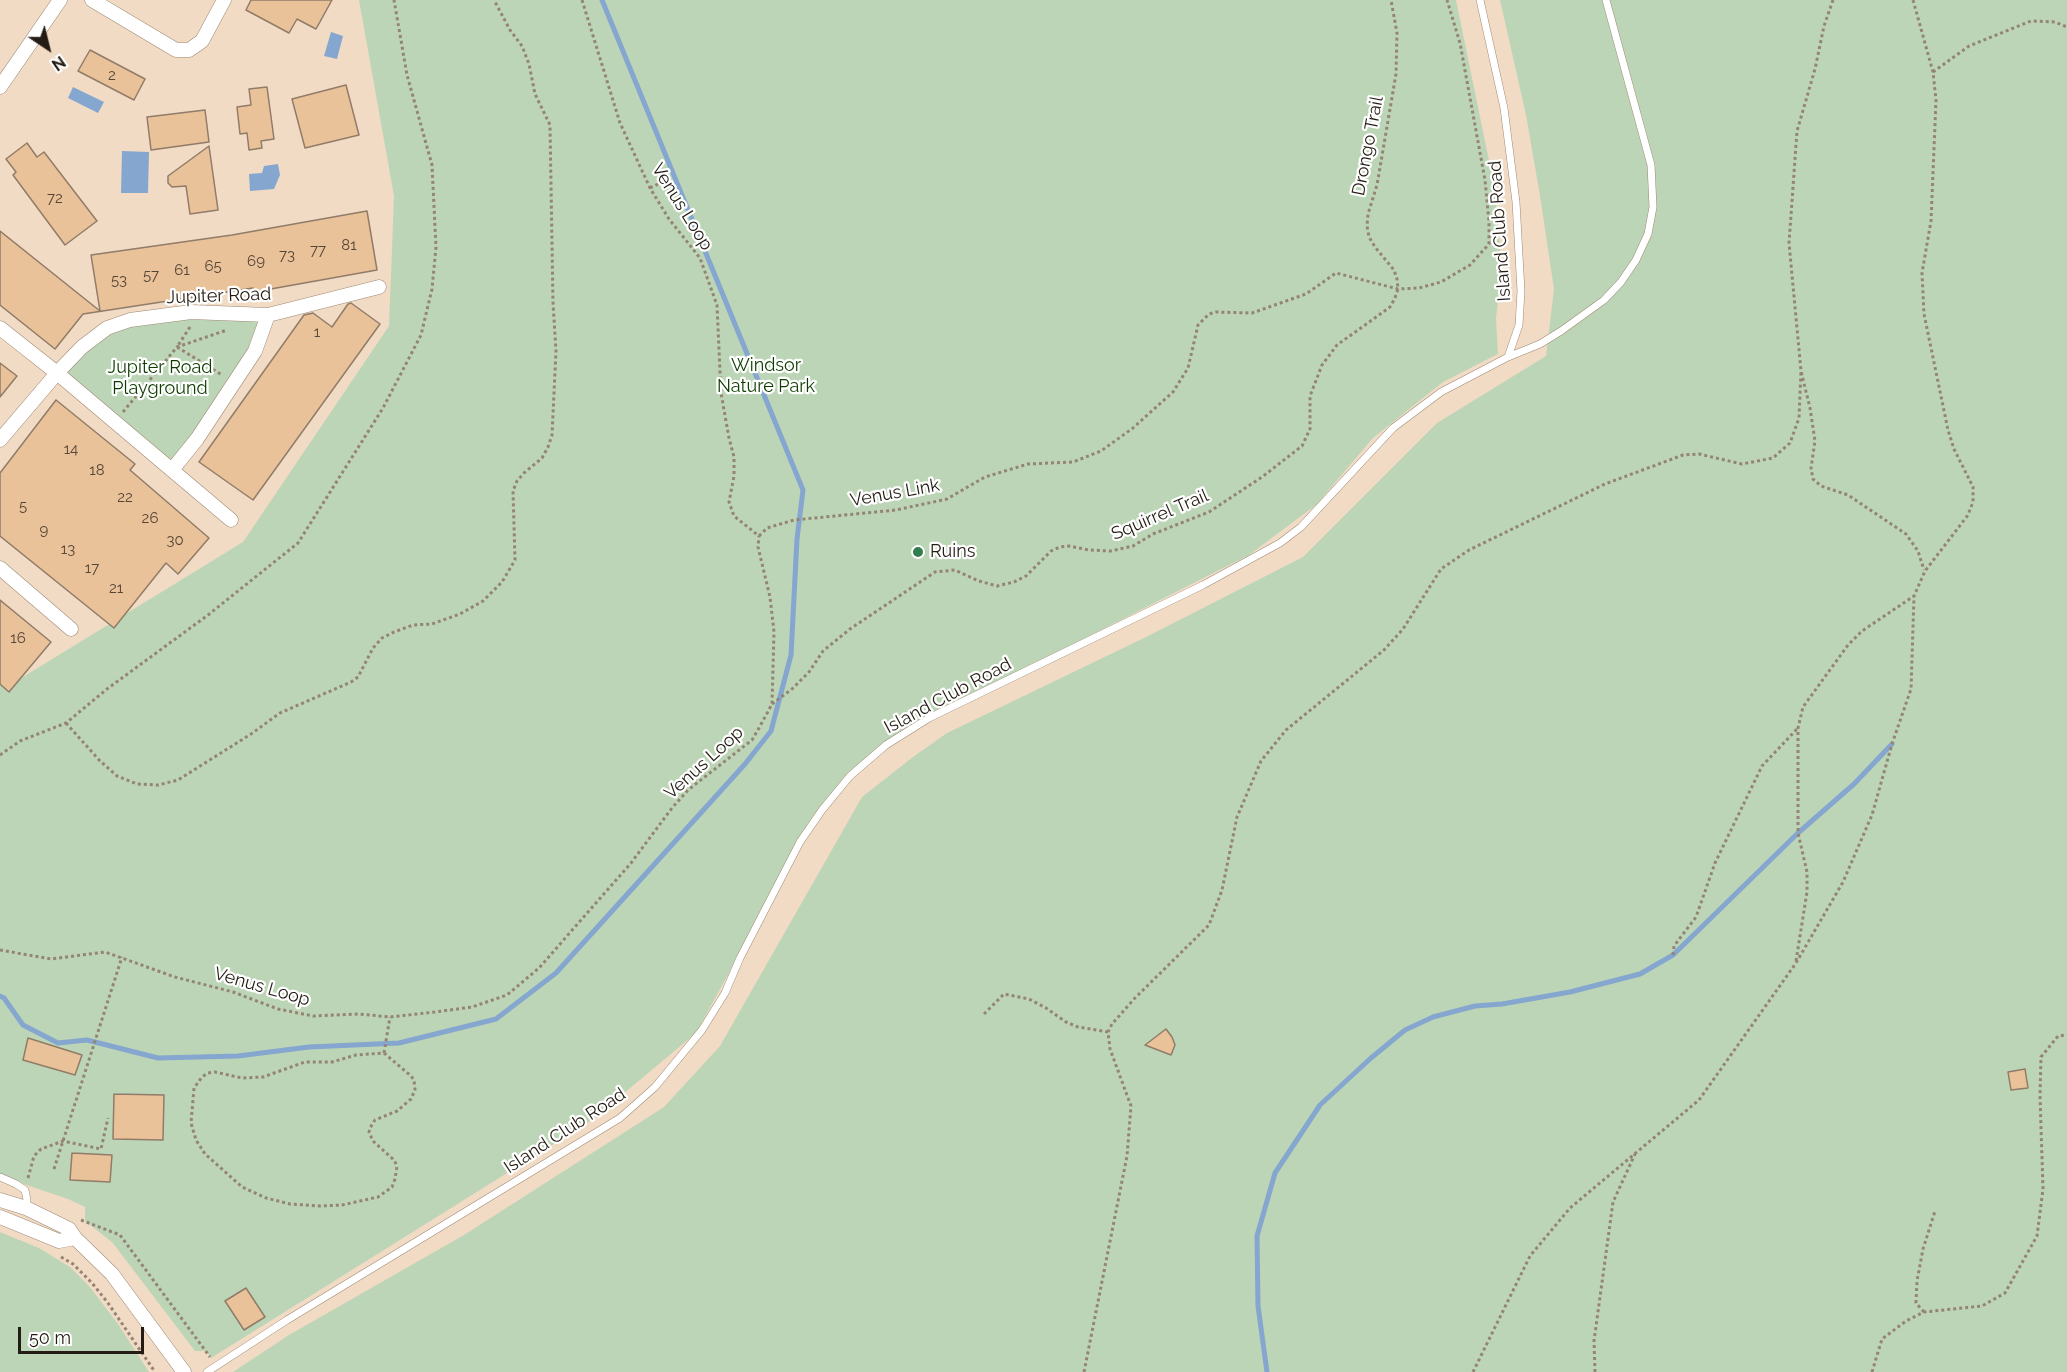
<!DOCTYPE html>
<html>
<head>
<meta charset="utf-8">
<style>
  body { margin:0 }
  #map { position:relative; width:2067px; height:1372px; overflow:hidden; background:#f2dbc5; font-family:Raleway,sans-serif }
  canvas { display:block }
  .north { position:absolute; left:18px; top:18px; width:60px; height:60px; -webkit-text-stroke:4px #fff; paint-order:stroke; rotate:145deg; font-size:16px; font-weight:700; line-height:24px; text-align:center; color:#241c14 }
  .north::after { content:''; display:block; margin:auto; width:21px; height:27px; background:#241c14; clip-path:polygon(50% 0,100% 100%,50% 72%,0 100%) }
  .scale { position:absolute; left:18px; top:1327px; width:126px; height:27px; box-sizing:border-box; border:3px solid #241c14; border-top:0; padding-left:8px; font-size:18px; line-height:21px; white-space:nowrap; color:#241c14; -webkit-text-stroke:4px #fff; paint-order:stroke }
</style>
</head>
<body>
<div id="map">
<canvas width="2067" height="1372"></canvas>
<div class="north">N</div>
<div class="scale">50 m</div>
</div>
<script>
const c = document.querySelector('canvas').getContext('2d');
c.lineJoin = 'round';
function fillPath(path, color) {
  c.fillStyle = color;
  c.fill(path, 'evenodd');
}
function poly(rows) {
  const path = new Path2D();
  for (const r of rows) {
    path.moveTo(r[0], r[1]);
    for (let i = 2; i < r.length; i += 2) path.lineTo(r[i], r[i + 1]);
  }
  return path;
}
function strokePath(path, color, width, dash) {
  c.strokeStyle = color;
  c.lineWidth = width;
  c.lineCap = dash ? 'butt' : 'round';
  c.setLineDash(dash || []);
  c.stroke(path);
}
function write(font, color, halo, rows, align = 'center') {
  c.font = font + ' Raleway,sans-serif';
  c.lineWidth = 4.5;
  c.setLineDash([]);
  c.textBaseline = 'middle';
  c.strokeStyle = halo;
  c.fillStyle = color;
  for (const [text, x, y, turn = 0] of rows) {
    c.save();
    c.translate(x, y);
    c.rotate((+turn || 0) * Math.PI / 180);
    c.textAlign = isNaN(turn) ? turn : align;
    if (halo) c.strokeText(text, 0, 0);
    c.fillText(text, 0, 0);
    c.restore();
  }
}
fillPath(poly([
  [359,0,1456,0,1495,190,1502,270,1496,318,1498,354,1443,382,1373,438,1316,505,1249,555,931,716,872,753,816,814,696,1033,592,1120,211,1358,206,1351,195,1351,112,1242,85,1221,85,1207,68,1199,0,1176,0,685,23,677,243,542,389,326,394,196],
  [1500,0,2067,0,2067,1372,233,1372,289,1335,464,1235,664,1107,720,1046,862,797,913,757,947,733,1146,637,1303,557,1437,423,1546,356,1554,289,1540,196,1526,115],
  [268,315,234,382,172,470,57,373,107,328,130,320],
  [0,1232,39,1248,70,1267,89,1286,118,1324,149,1372,0,1372]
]), '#bdd5b7');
fillPath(poly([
  [331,32,343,36,337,59,324,56],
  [73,87,104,102,98,113,68,98],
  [122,151,149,152,148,193,121,193],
  [278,164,280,175,274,189,250,191,249,174,262,173,264,166]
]), '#85a6ce');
strokePath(poly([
  [0,996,4,998,23,1025,58,1043,87,1040,158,1058,238,1056,309,1047,399,1043,496,1019,556,973,745,764,771,731,791,655,797,539,803,490,602,0],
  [1267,1372,1258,1306,1257,1236,1275,1173,1320,1105,1371,1058,1405,1030,1433,1017,1475,1006,1502,1004,1570,992,1640,974,1673,955,1798,833,1854,784,1892,744]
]), '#85a6ce', 5);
const building = poly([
  [251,0,332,0,316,29,297,19,289,33,246,10,251,0],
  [90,50,145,79,134,100,78,71,90,50],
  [346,85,359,135,305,148,292,99,346,85],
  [267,87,274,139,261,141,262,148,249,150,247,133,240,134,237,107,251,105,249,89,267,87],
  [205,110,209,142,151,150,147,117,205,110],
  [27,143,37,157,44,152,97,221,65,245,13,175,16,172,6,159,27,143],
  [209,146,218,210,190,214,186,186,172,187,168,183,168,176,209,146],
  [367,211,377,270,254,292,253,288,83,314,55,349,0,305,0,231,100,311,91,255,232,235,367,211],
  [351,303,380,324,253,500,199,462,304,315,313,313,332,327,348,304,351,303],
  [0,363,17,376,0,397,0,363],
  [56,400,135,464,130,470,209,538,178,574,166,563,114,628,0,536,0,473,56,400],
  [0,600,51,642,9,692,0,684,0,600],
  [1166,1029,1172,1037,1175,1045,1171,1055,1145,1045,1166,1029],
  [28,1038,82,1055,75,1075,23,1060,28,1038],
  [2025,1069,2028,1088,2011,1090,2008,1072,2025,1069],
  [114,1094,164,1095,163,1140,113,1139,114,1094],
  [72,1153,112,1155,110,1182,70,1180,72,1153],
  [246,1288,265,1317,244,1330,225,1301,246,1288]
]);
fillPath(building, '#eac29a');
strokePath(building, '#907c68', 1.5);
const service = poly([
  [1480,0,1504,108,1516,202,1521,291,1519,325,1508,357],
  [0,1177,16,1184,25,1190,27,1200,26,1208],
  [207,1372,287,1320,620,1118,655,1087,702,1030,725,993,740,958,800,842,822,810,850,776,886,745,929,718,1203,585,1280,543,1301,527,1393,428,1441,392,1508,357,1540,344,1561,331,1604,300,1621,282,1636,260,1648,234,1653,207,1651,165,1606,0]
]);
const minor = poly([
  [92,0,176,50,189,50,202,41,224,0],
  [0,87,60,0],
  [0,328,57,373,231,520],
  [0,440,57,373,82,347,107,328,130,320,191,312,268,315,379,287],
  [172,470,197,439,255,351,268,315],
  [0,568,71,629],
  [0,1200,26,1208,69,1229,75,1238,112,1274,184,1372],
  [0,1217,59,1241,75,1238]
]);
strokePath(service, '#9d8974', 8);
strokePath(minor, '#9d8974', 15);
strokePath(poly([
  [582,0,620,123,650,188,669,219,700,258,717,305,721,393,729,438,734,457,734,476,729,502,734,516,759,536],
  [1833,0,1824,26,1815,69,1797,131,1789,243,1801,371,1810,408,1815,441,1811,468,1813,479,1821,486,1848,495,1906,534,1918,551,1924,570],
  [1933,72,1969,46,2031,21,2055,22,2067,27],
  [650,188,662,182],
  [190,327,177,347,222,375],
  [123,412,177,347,227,330],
  [759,536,767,528,794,520,896,510,947,499,985,477,1028,464,1073,462,1101,451,1133,428,1173,392,1188,368,1198,325,1209,314,1216,312,1252,313,1306,294,1336,273,1398,289,1419,288,1441,282,1470,265,1489,244,1489,222,1485,180,1460,43,1447,0],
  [772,704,792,689,809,672,823,651,850,629,935,572,955,570,979,581,997,586,1014,582,1026,576,1051,551,1060,547,1069,546,1089,550,1111,551,1133,546,1153,534,1209,512,1262,477,1302,446,1310,429,1310,396,1322,365,1337,345,1390,307,1395,298,1398,289,1397,279,1394,270,1375,247,1369,237,1367,226,1368,214,1377,185,1396,74,1397,33,1391,0],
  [66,723,100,761,117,776,137,784,158,785,178,780,251,734,280,713,351,682,358,677,373,648,382,638,394,632,413,625,432,624,460,614,483,601,502,582,515,560,513,491,517,481,524,473,542,458,548,447,552,435,556,351,553,303,550,125,535,94,529,64,522,46,510,30,494,0],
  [0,755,20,741,66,723,107,689,208,615,298,543,383,408,421,335,432,289,436,247,432,165,407,75,394,0],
  [0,950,51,959,105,952,175,977,233,992,278,1009,313,1016,359,1014,390,1017,435,1012,472,1007,507,995,539,968,631,863,672,808,688,790,752,740,759,728,772,704,774,632,770,597,758,547,759,536],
  [1673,955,1674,946,1696,917,1715,863,1762,766,1797,729],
  [1796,961,1807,892,1807,872,1798,833,1798,728,1803,707,1848,645,1862,631,1914,596],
  [984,1014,1004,994,1029,999,1046,1008,1066,1022,1078,1027,1108,1032],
  [384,1053,411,1076,414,1080,415,1090,411,1099,397,1111,375,1120,370,1128,369,1132,373,1141,394,1160,397,1166,395,1179,392,1187,378,1197,342,1205,320,1206,290,1204,266,1198,242,1187,205,1154,196,1140,191,1123,194,1088,202,1077,208,1073,215,1072,242,1078,263,1077,305,1062,332,1062,356,1055,384,1053],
  [384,1053,390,1017],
  [54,1169,122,957],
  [28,1178,34,1156,41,1149,63,1141,101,1149,108,1118],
  [81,1220,120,1235,210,1357],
  [61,1257,73,1264,92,1283,108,1303,155,1372],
  [1924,1312,1916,1303,1917,1281,1923,1249,1935,1211],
  [1084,1372,1127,1156,1131,1106,1110,1049,1108,1032,1112,1024,1134,999,1209,925,1222,890,1237,817,1261,761,1286,730,1384,650,1403,629,1441,569,1469,550,1605,484,1683,455,1699,454,1742,464,1773,458,1790,443,1799,418,1801,371],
  [1473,1372,1530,1256,1570,1208,1699,1100,1796,963,1843,882,1872,815,1892,744,1911,689,1914,596,1925,571,1968,515,1973,502,1973,487,1954,449,1948,430,1924,314,1922,273,1931,221,1936,100,1933,72,1913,0],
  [1595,1372,1594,1341,1613,1202,1635,1154],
  [1872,1372,1882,1339,1906,1321,1924,1312,1982,1306,2005,1293,2037,1236,2043,1189,2040,1096,2041,1057,2058,1036,2067,1035]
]), '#948474', 3, [3, 3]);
strokePath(service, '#fff', 7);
strokePath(minor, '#fff', 14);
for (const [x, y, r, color] of [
  [918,552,6,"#327e4d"]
]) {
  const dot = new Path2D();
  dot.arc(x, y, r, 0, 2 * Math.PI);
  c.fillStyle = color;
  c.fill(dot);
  strokePath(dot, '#fff', 2);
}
write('15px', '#564636', null, [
  ["2",112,75],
  ["72",55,198],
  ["81",349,245],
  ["77",318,250],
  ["73",287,255],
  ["69",256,261],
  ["65",213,266],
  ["61",182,270],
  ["57",151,275],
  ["53",119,280],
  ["1",317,332],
  ["14",71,449],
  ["18",97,470],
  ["22",125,497],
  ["5",23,506],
  ["26",150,518],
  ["9",44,530],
  ["30",175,540],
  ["13",68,549],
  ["17",92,568],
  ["21",116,588],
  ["16",18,638]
]);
write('18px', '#241c14', '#fff', [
  ["Drongo Trail",1368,146,-79],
  ["Venus Loop",682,207,58],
  ["Island Club Road",1500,231,-94],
  ["Jupiter Road",219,296,-2],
  ["Venus Link",895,493,-10],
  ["Squirrel Trail",1160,515,-23],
  ["Island Club Road",948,696,-28],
  ["Venus Loop",704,763,-42],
  ["Venus Loop",262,987,16],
  ["Island Club Road",565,1131,-33]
]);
write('18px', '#0e3c00', '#fff', [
  ["Windsor",766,366],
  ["Nature Park",766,387],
  ["Jupiter Road",160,368],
  ["Playground",160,389]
]);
write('18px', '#241c14', '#fff', [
  ["Ruins",930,552]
], 'left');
</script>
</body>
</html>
